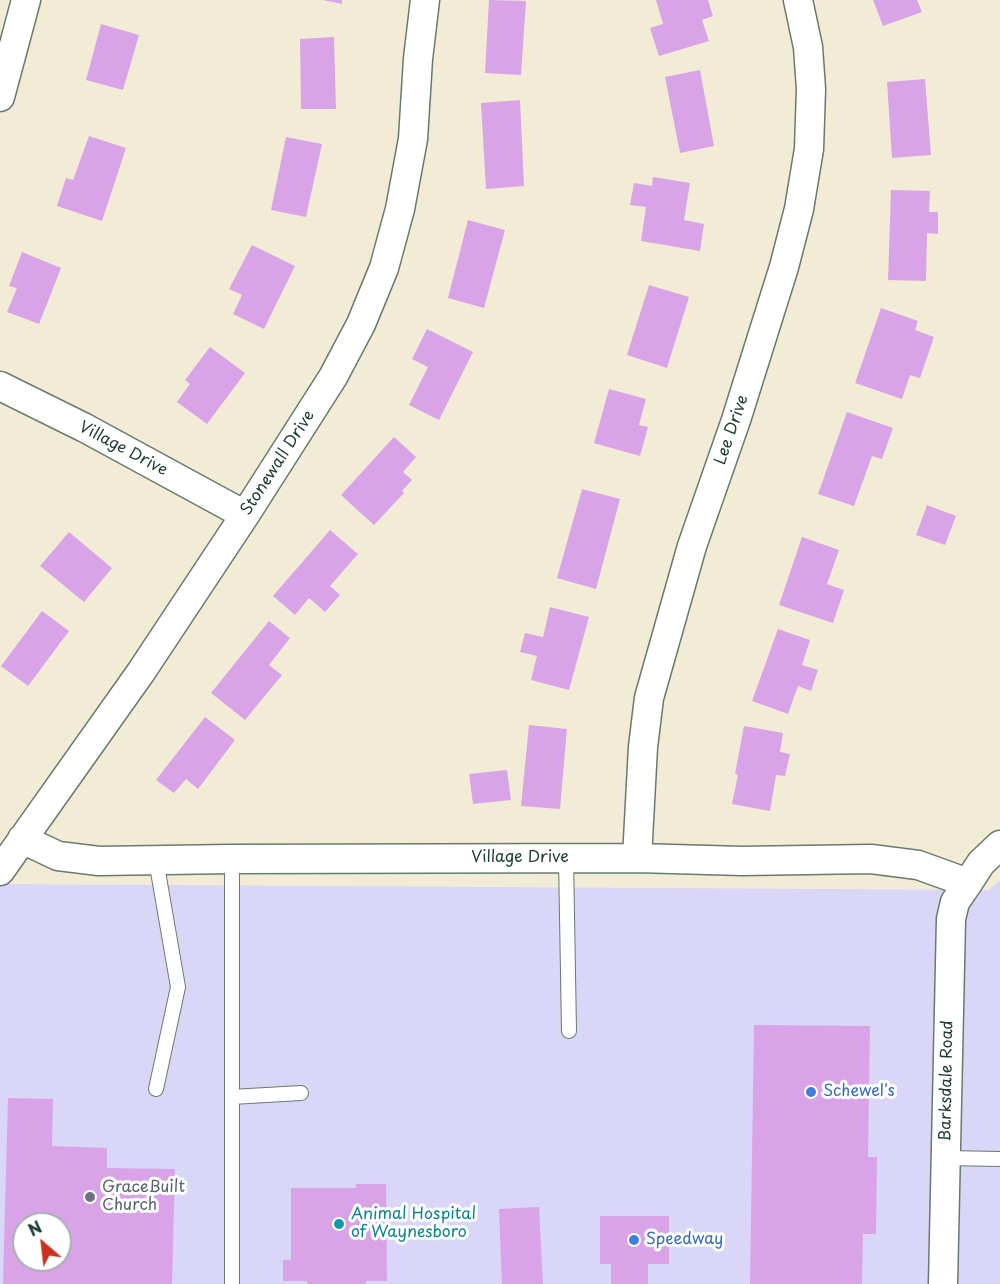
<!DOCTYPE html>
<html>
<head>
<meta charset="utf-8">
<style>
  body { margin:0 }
  #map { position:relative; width:1000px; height:1284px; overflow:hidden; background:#f2ecd6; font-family:"Playpen Sans",sans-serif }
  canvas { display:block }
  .north { position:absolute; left:12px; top:1212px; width:60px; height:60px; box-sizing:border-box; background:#fff; border:2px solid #a5b1ae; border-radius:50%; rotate:332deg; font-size:16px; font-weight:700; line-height:24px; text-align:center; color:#1f3d34 }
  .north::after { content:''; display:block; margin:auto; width:21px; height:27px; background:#c8321e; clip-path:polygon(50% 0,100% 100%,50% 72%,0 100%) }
</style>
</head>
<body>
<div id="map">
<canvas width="1000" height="1284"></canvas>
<div class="north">N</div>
</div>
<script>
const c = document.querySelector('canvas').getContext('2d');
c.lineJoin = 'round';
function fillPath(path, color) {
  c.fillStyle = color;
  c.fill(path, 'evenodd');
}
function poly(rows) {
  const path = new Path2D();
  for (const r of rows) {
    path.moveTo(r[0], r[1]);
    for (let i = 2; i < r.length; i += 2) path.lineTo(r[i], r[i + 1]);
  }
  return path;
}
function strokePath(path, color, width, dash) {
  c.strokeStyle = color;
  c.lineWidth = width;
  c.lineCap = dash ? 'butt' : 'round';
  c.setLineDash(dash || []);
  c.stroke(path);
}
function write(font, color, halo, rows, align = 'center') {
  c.font = font + ' "Playpen Sans",sans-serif';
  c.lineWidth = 6;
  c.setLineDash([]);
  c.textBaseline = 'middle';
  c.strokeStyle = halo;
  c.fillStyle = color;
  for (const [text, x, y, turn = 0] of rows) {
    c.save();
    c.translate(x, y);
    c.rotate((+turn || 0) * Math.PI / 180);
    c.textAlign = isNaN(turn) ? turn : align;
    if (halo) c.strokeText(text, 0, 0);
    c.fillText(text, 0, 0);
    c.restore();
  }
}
fillPath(poly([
  [1000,880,1000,1284,0,1284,0,884,989,890],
  [24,1224,60,1224,60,1260,24,1260]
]), '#dad6f7');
fillPath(poly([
  [323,0,342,0,342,4],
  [489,0,526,1,521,75,485,73],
  [656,0,708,0,713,16,702,20,709,41,659,56,650,28,663,24],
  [873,0,917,0,922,12,883,26],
  [101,24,139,35,123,90,86,80],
  [334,37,336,109,301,109,300,39],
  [700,70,714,146,680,153,665,77],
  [925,79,931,155,892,158,887,82],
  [520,100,524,186,486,189,481,103],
  [89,136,126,148,102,221,57,206,66,178,73,180],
  [286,137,322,144,306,217,271,210],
  [653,177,690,183,684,220,704,224,700,251,641,241,646,207,630,205,634,183,652,186],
  [891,190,930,191,929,212,938,212,938,234,927,233,926,281,888,280],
  [468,220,505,230,484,308,448,298],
  [252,245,295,266,264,329,233,314,242,295,229,289],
  [22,252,61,268,39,324,7,312,17,288,9,286],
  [649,285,689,297,667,368,627,355],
  [881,308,918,321,915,330,934,337,920,378,910,375,902,399,855,383],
  [427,329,473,352,439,420,409,405,428,367,412,359],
  [210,347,245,373,207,424,177,402,190,384,185,380],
  [609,389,646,399,639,425,648,427,640,456,594,443],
  [847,412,893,428,882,459,872,456,854,506,818,494],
  [394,437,416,457,403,472,412,480,402,491,404,493,374,525,341,495],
  [582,489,620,499,596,589,557,578],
  [927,505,956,516,945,545,916,535],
  [330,530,358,554,330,586,340,595,325,612,309,598,295,615,273,596],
  [69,532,112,568,84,602,40,566],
  [802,537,839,550,827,584,844,590,833,623,779,605],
  [550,607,589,617,569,690,531,680,537,656,520,652,525,633,543,637],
  [42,611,69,631,28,686,1,666],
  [269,621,290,638,269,665,282,675,245,720,211,693],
  [778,629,810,640,802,665,818,670,811,691,798,686,788,714,752,701],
  [205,717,235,740,198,789,186,779,174,793,156,780],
  [529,725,567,729,560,809,521,806],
  [744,726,783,733,780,752,790,754,785,776,776,775,770,811,732,804,738,775,735,774],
  [507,770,511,800,473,804,469,774],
  [754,1025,870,1026,868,1157,877,1157,876,1234,863,1234,862,1284,750,1284],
  [8,1098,53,1099,52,1146,107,1148,107,1168,175,1169,172,1284,3,1284],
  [24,1224,60,1224,60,1260,24,1260],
  [356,1184,386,1184,387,1281,366,1281,366,1284,307,1284,307,1281,283,1281,283,1260,291,1260,291,1188,356,1188],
  [539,1207,543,1284,502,1284,499,1209],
  [600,1216,669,1216,669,1264,648,1264,648,1284,611,1284,611,1264,600,1264]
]), '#d9a4e7');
const lane = poly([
  [566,858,569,1031],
  [232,859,232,1284],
  [156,1089,178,987,156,860],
  [232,1097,301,1093],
  [946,1158,1000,1159]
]);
const street = poly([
  [0,97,26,0],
  [0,386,85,428,245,515],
  [22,839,58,856,99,861,232,859,637,858,742,861,871,859,918,865,968,883],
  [637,858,643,747,649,698,692,546,736,420,784,267,799,209,809,149,811,89,808,47,798,0],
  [0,871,141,672,245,515,333,377,361,324,384,268,400,209,413,139,418,59,425,0],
  [943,1284,951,919,955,902,968,883,981,863,1000,845]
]);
strokePath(lane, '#697a6d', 16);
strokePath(street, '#697a6d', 31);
strokePath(lane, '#fff', 14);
strokePath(street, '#fff', 28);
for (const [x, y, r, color] of [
  [811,1092,6,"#3f7fe0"],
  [90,1197,6,"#6b7280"],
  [339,1224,6,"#0f9aa8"],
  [634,1240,6,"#3f7fe0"]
]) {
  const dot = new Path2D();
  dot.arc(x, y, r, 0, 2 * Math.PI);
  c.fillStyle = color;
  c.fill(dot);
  strokePath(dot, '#fff', 2);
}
write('16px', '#1f3d34', '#fff', [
  ["Lee Drive",732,430,-71],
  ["Village Drive",123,449,28],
  ["Stonewall Drive",278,463,-57],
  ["Village Drive",520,858],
  ["Barksdale Road",947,1081,-89]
]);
write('16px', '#366cbe', '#fff', [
  ["Schewel's",823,1092],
  ["Speedway",646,1240]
], 'left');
write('16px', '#5b616d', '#fff', [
  ["GraceBuilt",102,1188],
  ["Church",102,1206]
], 'left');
write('16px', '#0d838f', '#fff', [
  ["Animal Hospital",351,1215],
  ["of Waynesboro",351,1233]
], 'left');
</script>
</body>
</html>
